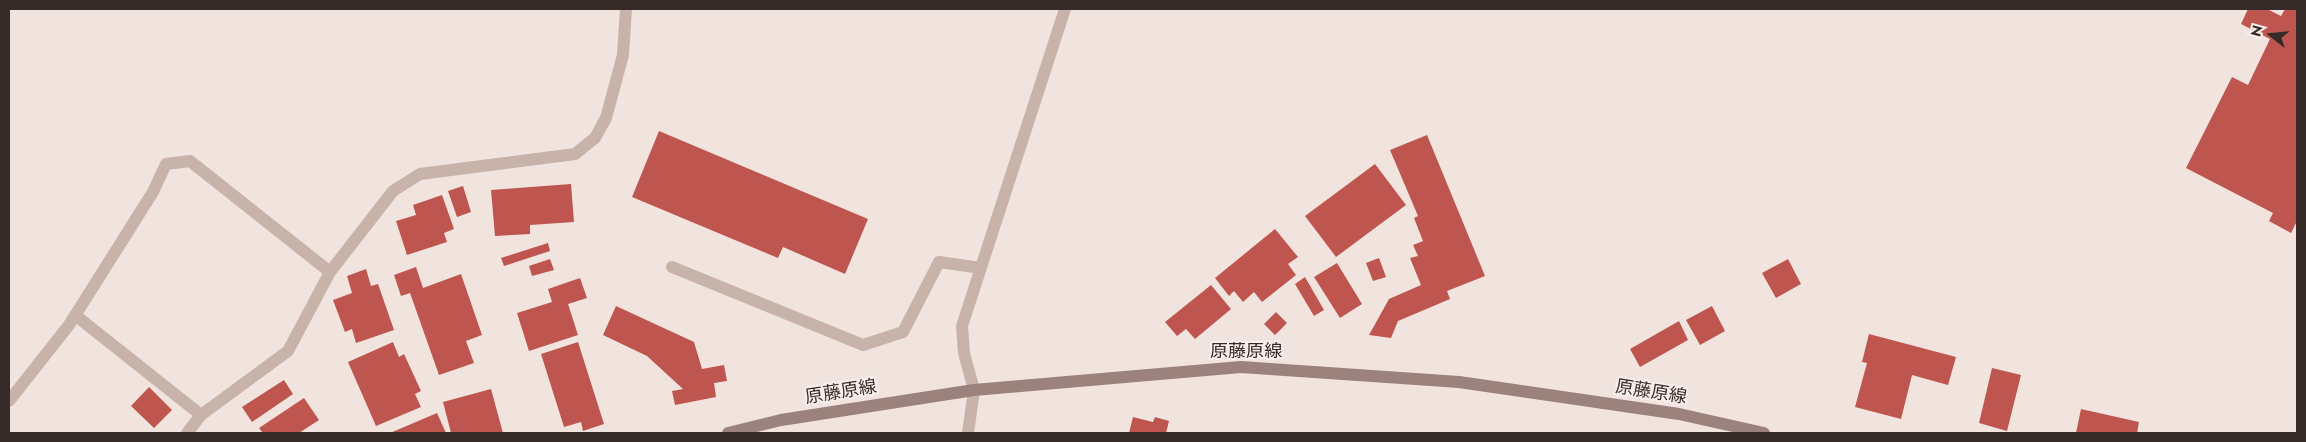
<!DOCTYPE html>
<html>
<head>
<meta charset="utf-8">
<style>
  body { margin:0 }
  #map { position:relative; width:2306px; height:442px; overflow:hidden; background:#f1e4de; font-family:Jost,sans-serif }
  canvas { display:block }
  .frame { position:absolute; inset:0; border:10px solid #362b29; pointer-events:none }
  .north { position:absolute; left:2246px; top:10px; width:50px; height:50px; -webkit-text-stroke:4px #f9efea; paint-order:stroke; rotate:286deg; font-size:14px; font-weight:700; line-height:20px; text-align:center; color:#362b29 }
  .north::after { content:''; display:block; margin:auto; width:18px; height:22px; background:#362b29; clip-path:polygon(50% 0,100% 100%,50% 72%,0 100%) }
</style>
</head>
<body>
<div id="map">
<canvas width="2306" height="442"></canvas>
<div class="frame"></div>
<div class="north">N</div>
</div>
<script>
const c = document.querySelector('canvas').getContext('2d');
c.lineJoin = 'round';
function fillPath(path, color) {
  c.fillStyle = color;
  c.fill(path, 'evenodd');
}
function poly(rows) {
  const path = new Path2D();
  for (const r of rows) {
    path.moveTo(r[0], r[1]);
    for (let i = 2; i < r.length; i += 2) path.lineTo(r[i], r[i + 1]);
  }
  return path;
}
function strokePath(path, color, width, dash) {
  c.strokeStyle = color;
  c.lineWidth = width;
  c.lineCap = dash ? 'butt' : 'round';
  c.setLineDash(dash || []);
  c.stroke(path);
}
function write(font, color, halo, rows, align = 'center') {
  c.font = font + ' Jost,"Noto Sans JP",sans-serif';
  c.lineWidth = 4;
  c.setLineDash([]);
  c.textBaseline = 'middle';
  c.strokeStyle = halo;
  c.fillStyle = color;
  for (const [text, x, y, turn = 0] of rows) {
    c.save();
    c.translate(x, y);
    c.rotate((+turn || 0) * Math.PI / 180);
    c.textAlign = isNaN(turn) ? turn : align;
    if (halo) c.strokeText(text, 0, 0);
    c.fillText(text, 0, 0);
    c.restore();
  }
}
fillPath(poly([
  [2248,9,2267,9,2281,16,2285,9,2297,9,2297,221,2291,233,2269,221,2273,213,2186,168,2232,77,2248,85,2270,39,2241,24],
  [659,131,868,219,845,274,783,247,778,258,632,197],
  [1427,135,1485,276,1447,291,1450,299,1398,321,1391,338,1369,335,1389,299,1421,285,1410,258,1418,256,1413,245,1423,241,1414,218,1418,216,1390,150],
  [1375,164,1406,205,1336,257,1305,216],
  [571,184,574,222,530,225,530,234,495,236,491,190],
  [463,186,471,212,457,217,448,191],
  [442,195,454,229,444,233,447,242,407,255,396,221,416,215,413,205],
  [1275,229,1298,257,1288,264,1296,275,1262,302,1254,292,1243,302,1234,291,1229,296,1215,278],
  [548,243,550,251,504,266,501,258],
  [1379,258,1386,277,1373,281,1366,263],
  [550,259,554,270,532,276,529,266],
  [1788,259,1801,284,1776,298,1762,273],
  [1337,263,1362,304,1340,318,1314,277],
  [416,267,423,288,461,274,482,335,466,341,474,363,439,375,410,293,401,296,394,275],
  [366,269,371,286,378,284,394,330,356,343,352,329,345,332,333,300,352,293,347,276],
  [1305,277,1324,310,1314,316,1295,284],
  [580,278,587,298,568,304,578,335,529,351,517,313,552,302,548,289],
  [1211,285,1231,309,1195,339,1186,329,1177,336,1165,322],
  [616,306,694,342,702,369,724,365,727,381,714,383,716,397,675,405,672,391,683,389,647,356,603,335],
  [1712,306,1725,331,1700,345,1686,320],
  [1276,312,1287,323,1275,335,1264,324],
  [1679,321,1688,340,1640,367,1630,349],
  [1869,334,1956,357,1948,385,1912,375,1901,419,1855,407,1867,363,1862,362],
  [393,342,399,357,404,354,421,391,415,394,421,407,376,426,348,362],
  [578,342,604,424,583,431,581,422,564,427,541,354],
  [1992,368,2021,375,2007,431,1979,423],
  [284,380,293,394,252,422,242,407],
  [149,387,172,410,154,428,131,406],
  [491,389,503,433,451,433,443,402],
  [304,398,319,420,299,433,263,433,259,428],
  [2081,409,2139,422,2137,433,2076,433],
  [437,413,446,433,390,433],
  [1133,417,1153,422,1155,417,1169,421,1166,433,1129,433]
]), '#be564f');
strokePath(poly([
  [672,267,863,345,903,332,939,262,981,268]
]), '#c8b3aa', 12);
strokePath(poly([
  [75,315,201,415],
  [9,401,69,325,153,192,166,164,190,161,330,272],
  [187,433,201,415,288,351,330,272,393,191,420,174,575,154,595,138,606,118,623,55,626,9],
  [968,433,974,390,964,353,962,326,1065,9]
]), '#c8b3aa', 12);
strokePath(poly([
  [728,433,781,420,974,390,1241,367,1459,382,1679,414,1764,433]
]), '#9c827c', 12);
write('18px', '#362b29', '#f9efea', [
  ["原藤原線",1246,353],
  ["原藤原線",841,393,-9],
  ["原藤原線",1651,393,9]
]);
</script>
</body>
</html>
